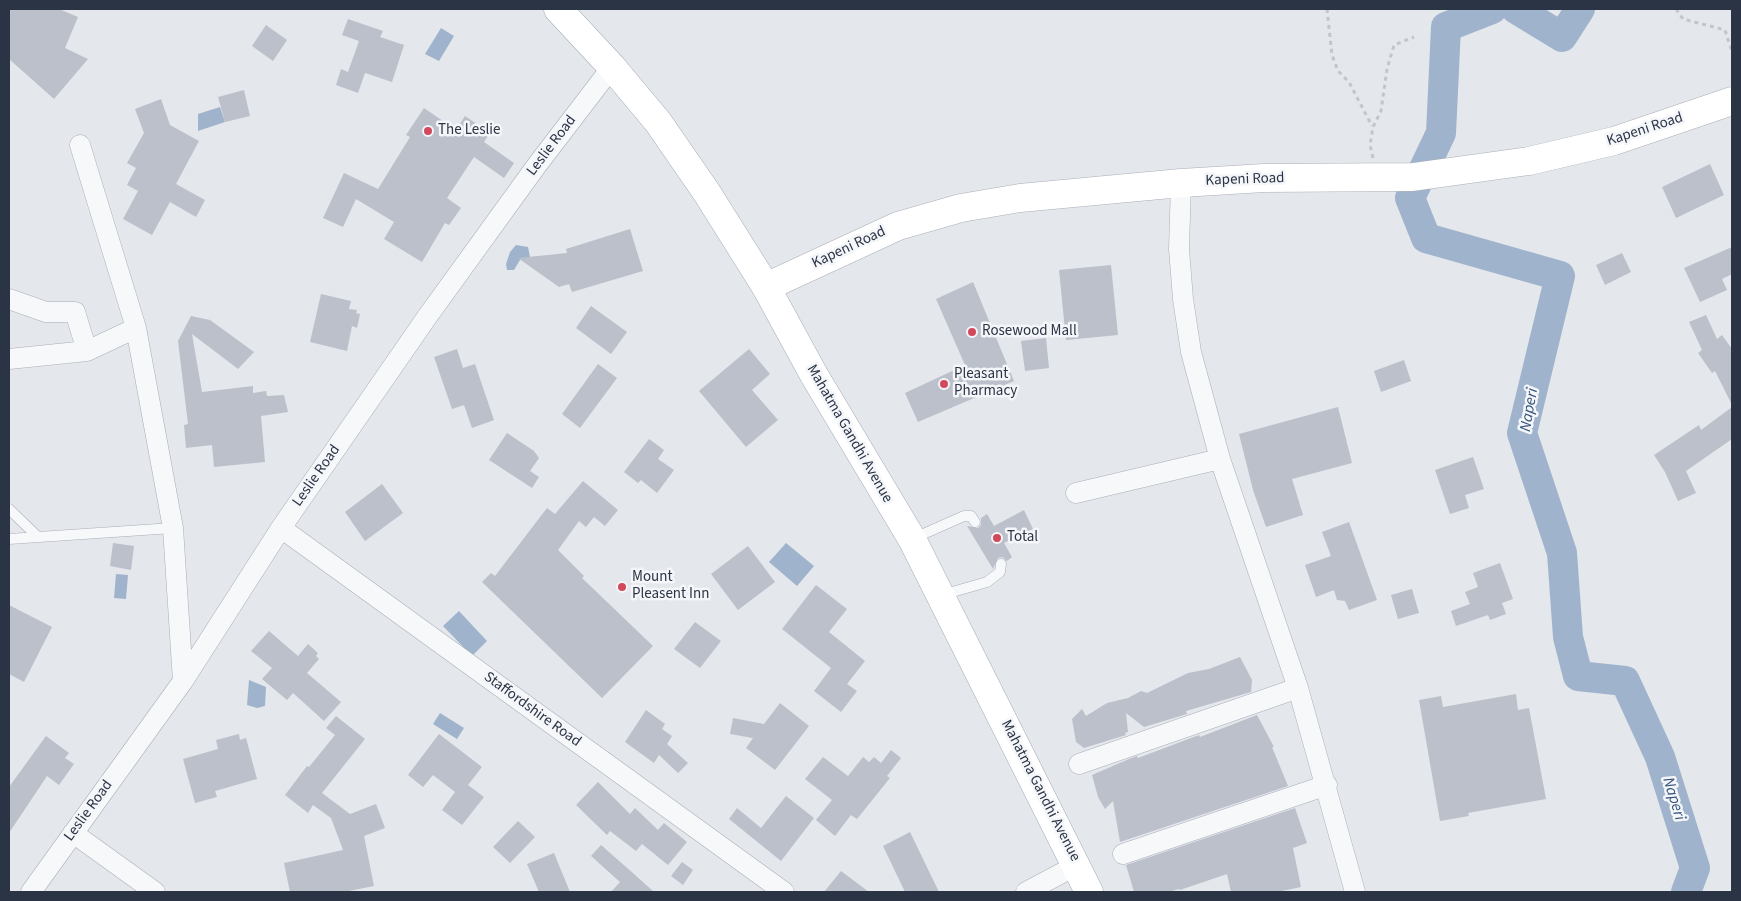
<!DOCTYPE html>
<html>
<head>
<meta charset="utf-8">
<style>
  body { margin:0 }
  #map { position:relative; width:1741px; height:901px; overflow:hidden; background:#e4e7ec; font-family:"Source Sans 3",sans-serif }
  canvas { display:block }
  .frame { position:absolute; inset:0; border:10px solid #2b3445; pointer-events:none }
</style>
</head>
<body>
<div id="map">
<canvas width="1741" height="901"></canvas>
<div class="frame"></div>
</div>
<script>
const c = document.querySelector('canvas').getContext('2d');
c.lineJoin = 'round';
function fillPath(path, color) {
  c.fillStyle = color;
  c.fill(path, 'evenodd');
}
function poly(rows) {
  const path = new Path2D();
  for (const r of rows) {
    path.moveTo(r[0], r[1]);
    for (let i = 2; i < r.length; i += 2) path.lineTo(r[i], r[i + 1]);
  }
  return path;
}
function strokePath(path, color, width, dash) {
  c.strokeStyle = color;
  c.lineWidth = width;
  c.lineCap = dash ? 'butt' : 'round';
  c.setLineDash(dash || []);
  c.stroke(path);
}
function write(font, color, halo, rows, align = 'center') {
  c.font = font + ' "Source Sans 3",sans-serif';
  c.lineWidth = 5;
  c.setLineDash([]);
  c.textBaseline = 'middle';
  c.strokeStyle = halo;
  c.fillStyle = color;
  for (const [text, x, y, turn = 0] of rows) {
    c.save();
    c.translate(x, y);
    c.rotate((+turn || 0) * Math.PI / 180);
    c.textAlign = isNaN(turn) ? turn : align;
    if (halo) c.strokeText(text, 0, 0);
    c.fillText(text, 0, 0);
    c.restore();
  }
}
fillPath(poly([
  [441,28,454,36,439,61,425,54],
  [220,107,225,122,198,131,198,114],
  [516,245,528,247,530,257,520,260,514,270,507,270,506,264,510,252],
  [786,543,814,566,797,586,769,562],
  [116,574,128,575,126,599,114,598],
  [459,611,487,641,472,656,443,626],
  [249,680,266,687,265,706,257,708,247,705],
  [440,713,464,728,457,739,433,724]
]), '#9fb4cc');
strokePath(poly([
  [1492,9,1446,27,1441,133,1410,198,1426,238,1560,276,1522,433,1562,553,1568,637,1578,676,1625,681,1660,757,1695,868,1686,892],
  [1516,9,1562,37,1580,9]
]), '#9fb4cc', 30);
fillPath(poly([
  [9,9,59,9,78,17,65,48,88,59,54,99,9,59],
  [348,19,383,31,380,37,404,45,392,82,365,73,358,93,336,85,341,69,348,72,359,41,342,35],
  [266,25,287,40,273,61,252,46],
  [244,90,250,116,225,122,218,97],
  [161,99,170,125,199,141,176,184,205,200,196,217,170,202,152,235,123,219,138,191,127,185,136,168,127,163,144,133,135,109],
  [424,108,456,130,465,116,490,133,484,142,514,163,504,178,474,157,447,198,461,208,449,225,445,223,422,262,384,239,394,222,356,199,343,227,323,218,344,173,378,189,410,137,406,135],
  [1710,164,1724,195,1676,218,1662,187],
  [630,229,643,271,572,292,569,284,559,287,518,258,567,253,566,249],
  [1732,247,1732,274,1722,279,1727,290,1700,302,1684,268],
  [1622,253,1631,272,1605,285,1596,265],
  [1111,265,1118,335,1066,340,1059,270],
  [973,282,1014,381,918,422,905,393,965,365,936,299],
  [321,294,351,301,349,309,357,310,356,313,360,314,357,328,352,326,347,351,310,342],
  [591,306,627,332,611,354,576,328],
  [1706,315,1717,339,1722,335,1732,349,1732,405,1715,371,1712,373,1698,353,1702,350,1689,322],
  [191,316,210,320,254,352,238,369,192,334,202,392,253,386,253,393,266,391,267,396,284,395,288,412,261,416,265,462,214,467,212,445,186,448,184,425,188,424,178,341],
  [1046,338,1049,368,1025,371,1021,341],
  [457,349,463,368,475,364,494,420,472,428,464,405,452,409,434,357],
  [749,349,770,374,752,390,778,420,746,447,699,391],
  [1404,360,1411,381,1381,392,1374,371],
  [598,364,617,378,580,428,562,414],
  [1338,407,1352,463,1292,479,1303,515,1266,527,1253,490,1239,434],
  [1732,407,1732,439,1686,471,1696,493,1678,501,1665,472,1654,455,1699,425,1701,430],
  [507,433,534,451,539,458,530,471,539,477,532,488,489,460],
  [649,439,664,450,658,459,674,470,657,493,641,480,638,483,624,472],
  [1473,457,1484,489,1465,495,1469,508,1450,514,1435,470],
  [583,481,618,510,605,526,594,517,586,527,579,521,558,550,584,576,582,578,653,646,602,698,482,582,491,573,495,576,547,508,555,514],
  [382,484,403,513,365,541,345,512],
  [1024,510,1033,529,1004,543,1012,557,1007,561,1002,557,998,558,993,569,967,526,978,528,981,525,981,518,987,514,994,526],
  [1349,522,1377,600,1349,610,1345,601,1337,600,1334,590,1316,597,1305,565,1331,556,1322,532],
  [113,543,134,546,131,570,110,566],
  [748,546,775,582,738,610,711,574],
  [1500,563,1513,599,1502,603,1506,614,1490,620,1488,615,1456,626,1451,611,1470,604,1465,592,1478,587,1473,573],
  [816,585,847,609,829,632,865,661,847,684,857,691,841,712,814,691,831,668,782,629],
  [1412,589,1419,613,1398,619,1391,595],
  [9,605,52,627,24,682,9,674],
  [695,622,721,641,700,668,674,649],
  [269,631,298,656,308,644,318,653,316,656,319,659,307,673,341,702,324,721,293,693,287,700,262,679,272,668,251,651],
  [1240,657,1252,680,1251,692,1186,711,1187,714,1144,727,1126,713,1128,732,1125,733,1126,735,1084,748,1076,742,1072,719,1082,709,1086,716,1107,703,1128,698,1141,691,1147,693,1188,673,1209,669],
  [1516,694,1518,710,1529,708,1546,799,1468,813,1469,816,1440,821,1419,700,1441,696,1443,707],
  [780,703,809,726,775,770,746,748,753,738,730,734,733,718,764,724],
  [646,710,665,724,662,729,672,736,667,744,688,763,678,773,659,755,654,763,625,742],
  [1257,715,1274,747,1272,747,1288,786,1120,842,1113,801,1105,809,1098,797,1092,775,1129,759,1137,756,1138,758,1199,735,1200,737],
  [336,716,365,739,322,793,350,814,376,804,385,828,364,836,374,886,344,892,290,892,284,863,343,850,331,818,313,805,308,813,285,795,307,766,309,767,335,735,326,728],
  [239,734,240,740,246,738,257,779,215,791,217,797,195,803,183,759,218,749,216,740],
  [439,734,482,767,468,785,484,797,462,825,442,810,455,792,433,775,423,787,408,775],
  [46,736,69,753,65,758,74,764,59,785,47,776,9,833,9,787],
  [891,750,901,758,887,776,890,778,857,819,851,815,835,836,816,820,832,800,805,779,823,757,848,776,863,757,869,762,874,757,881,763],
  [598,782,630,814,635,808,658,830,664,823,687,842,668,865,642,844,636,851,610,831,607,835,576,805],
  [786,796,814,818,781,861,729,819,737,808,761,828],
  [1295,808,1307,843,1293,848,1301,887,1277,892,1231,892,1227,874,1180,890,1179,889,1168,892,1134,892,1126,865],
  [518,821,535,837,510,863,493,847],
  [910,832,939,892,905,892,883,846],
  [601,845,634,874,654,892,611,892,620,882,591,856],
  [554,853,570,892,539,892,527,864],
  [682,862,693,870,683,885,671,876],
  [841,871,869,892,824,892]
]), '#bbc0ca');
const lane = poly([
  [9,509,38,537],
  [9,539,173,528],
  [912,539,964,516,971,516,975,522],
  [942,595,987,582,1000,572,1001,564]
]);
const street = poly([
  [80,145,136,328,173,528,183,681],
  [1181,183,1179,249,1183,299,1191,352,1220,459,1298,688,1355,892],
  [9,299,46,312,75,312,87,351],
  [9,359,87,351,136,328],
  [1076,493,1220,459],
  [281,528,784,892],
  [1079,764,1298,688],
  [73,833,155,892],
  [1123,854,1327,785],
  [31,892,183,681,281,528,427,317,537,165,612,67],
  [1026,892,1077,865]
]);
const secondary = poly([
  [766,287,898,226,961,208,1020,198,1181,183,1264,178,1413,177,1529,161,1614,141,1732,101]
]);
const primary = poly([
  [558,9,612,67,658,122,707,193,766,287,814,375,912,539,1089,892]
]);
strokePath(lane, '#a9aeb7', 11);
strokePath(street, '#a9aeb7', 21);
strokePath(secondary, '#a9aeb7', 29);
strokePath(primary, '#a3abb8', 29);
strokePath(poly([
  [1327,9,1332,55,1338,71,1349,82,1372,126],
  [1676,9,1683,19,1725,30,1732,52],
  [1373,158,1370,145,1373,127,1381,111,1387,69,1394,45,1414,37]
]), '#c2c5cb', 3, [4, 4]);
strokePath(lane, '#f7f8fa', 10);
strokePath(street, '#f7f8fa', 20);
strokePath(secondary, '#fff', 28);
strokePath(primary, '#fff', 28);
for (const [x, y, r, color] of [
  [428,131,5,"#d1495b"],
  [972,332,5,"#d1495b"],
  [944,384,5,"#d1495b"],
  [997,538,5,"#d1495b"],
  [622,587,5,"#d1495b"]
]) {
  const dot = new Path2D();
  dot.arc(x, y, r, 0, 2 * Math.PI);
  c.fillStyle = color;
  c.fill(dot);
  strokePath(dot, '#f4f6f9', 2);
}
write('15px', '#2b3445', '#f4f6f9', [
  ["Kapeni Road",1645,130,-18],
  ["Leslie Road",552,146,-53],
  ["Kapeni Road",1245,180,-2],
  ["Kapeni Road",849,248,-25],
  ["Mahatma Gandhi Avenue",849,434,60],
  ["Leslie Road",317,476,-55],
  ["Staffordshire Road",532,710,36],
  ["Mahatma Gandhi Avenue",1040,791,63],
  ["Leslie Road",89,811,-54]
]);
write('15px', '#2b3445', '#f4f6f9', [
  ["The Leslie",438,131],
  ["Rosewood Mall",982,332],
  ["Pleasant",954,375],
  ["Pharmacy",954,392],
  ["Total",1007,538],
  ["Mount",632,578],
  ["Pleasent Inn",632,595]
], 'left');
write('italic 16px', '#34527a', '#f4f6f9', [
  ["Naperi",1530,410,-80],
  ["Naperi",1673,799,73]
]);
</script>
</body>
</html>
